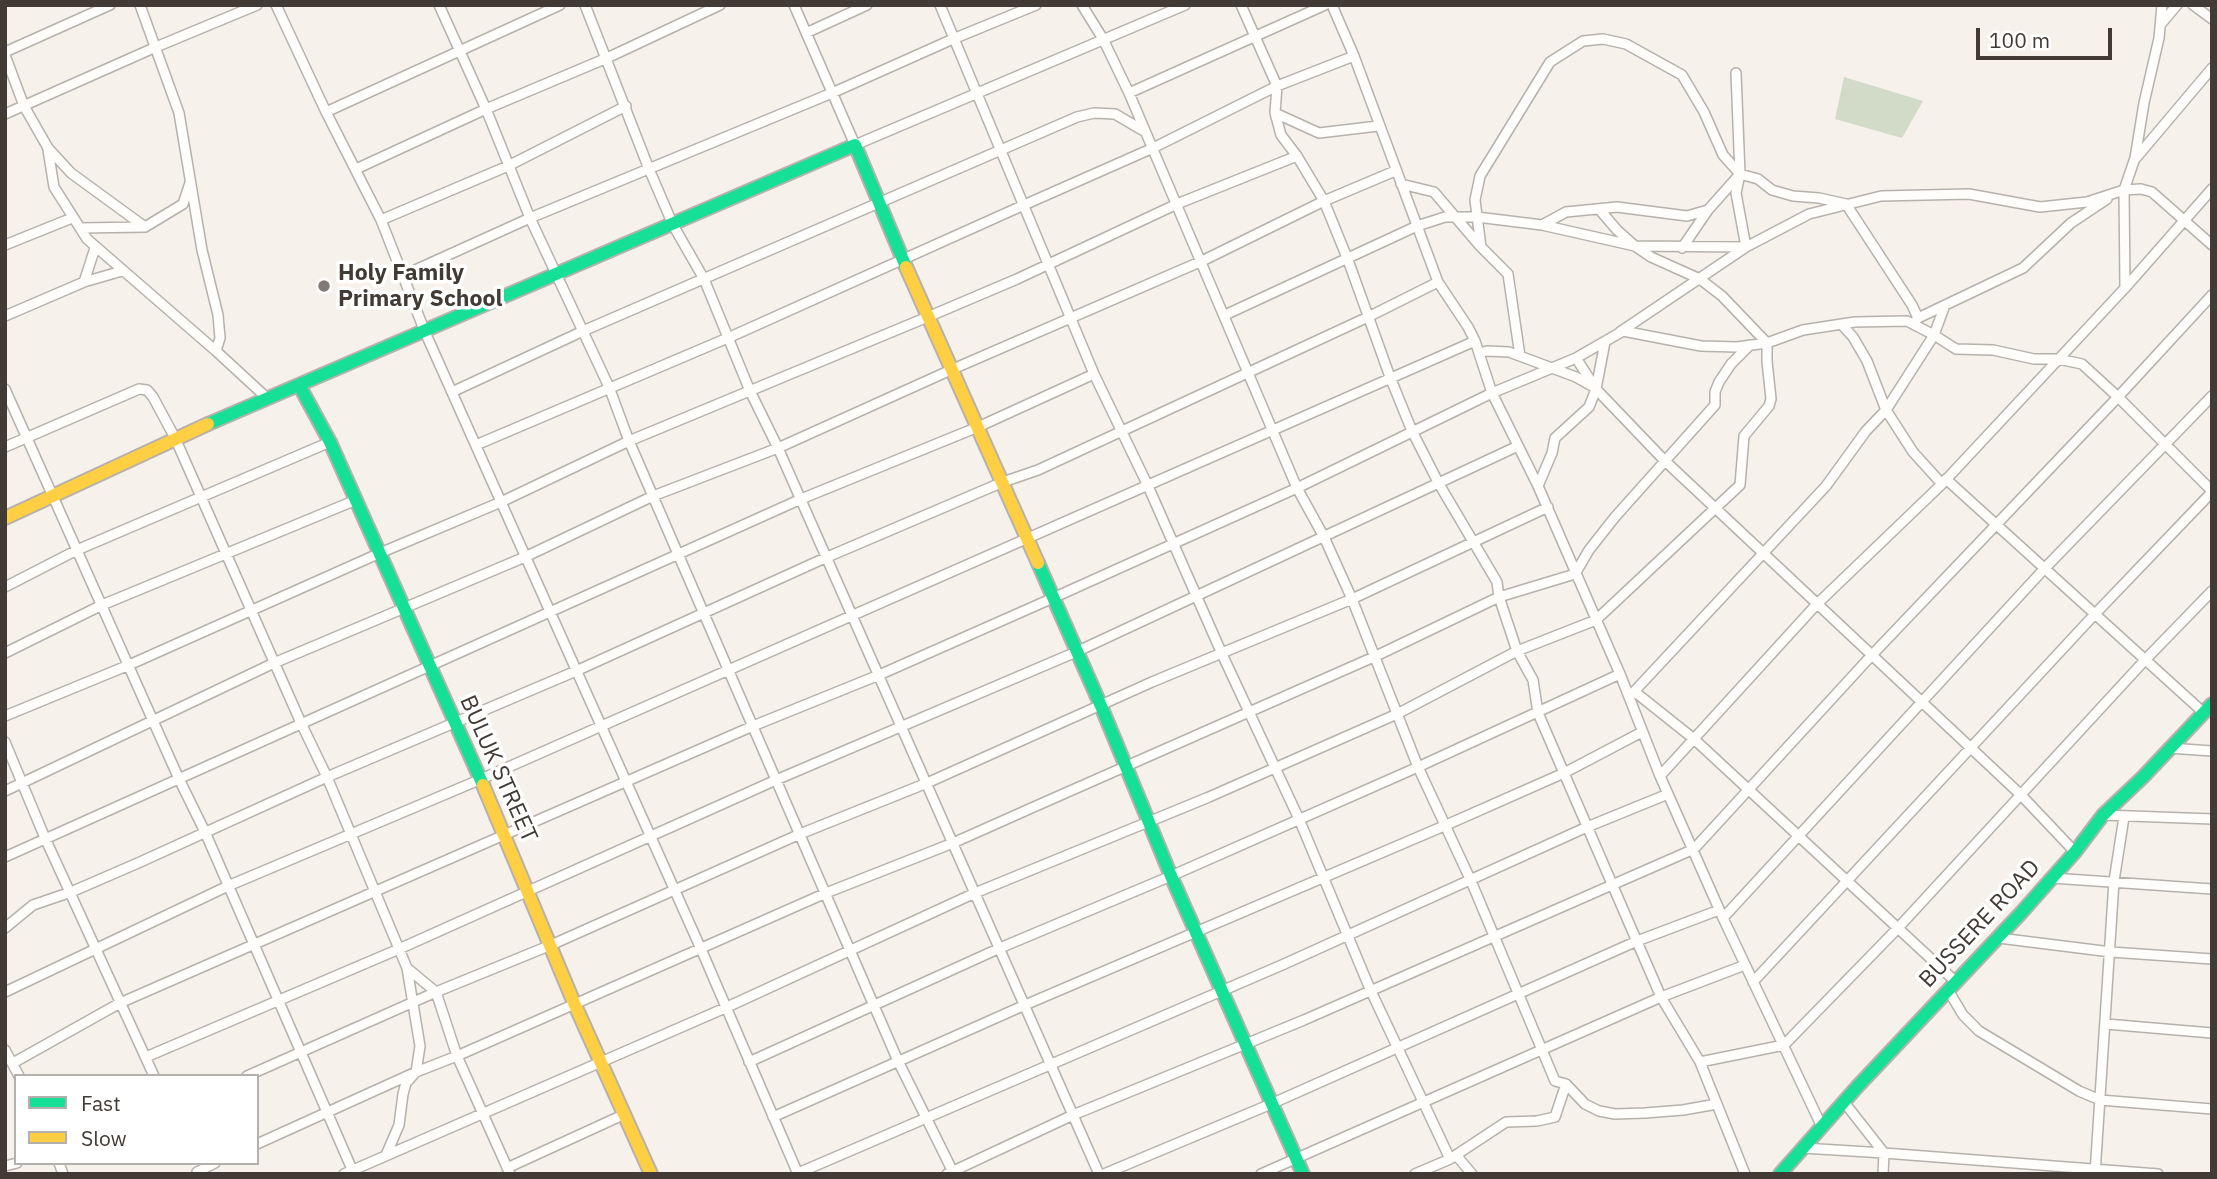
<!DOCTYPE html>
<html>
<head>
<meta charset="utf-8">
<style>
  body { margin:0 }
  #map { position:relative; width:2217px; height:1179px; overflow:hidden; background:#f7f1ec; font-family:"IBM Plex Sans",sans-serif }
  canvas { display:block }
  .frame { position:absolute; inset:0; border:7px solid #423a34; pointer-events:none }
  .legend { position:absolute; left:14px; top:1074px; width:245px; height:91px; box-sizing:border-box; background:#fff; border:2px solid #b3b0ae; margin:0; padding:9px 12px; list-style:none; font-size:21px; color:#423a34 }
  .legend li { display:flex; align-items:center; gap:14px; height:35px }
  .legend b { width:35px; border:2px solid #b3b0ae }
  .scale { position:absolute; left:1976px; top:28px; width:136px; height:32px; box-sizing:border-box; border:4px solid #423a34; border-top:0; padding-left:9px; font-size:21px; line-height:24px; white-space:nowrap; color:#423a34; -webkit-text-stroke:5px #fff; paint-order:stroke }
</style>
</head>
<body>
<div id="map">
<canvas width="2217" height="1179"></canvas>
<div class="frame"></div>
<ul class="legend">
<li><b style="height:9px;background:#16e098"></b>Fast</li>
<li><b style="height:9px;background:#ffcf43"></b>Slow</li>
</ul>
<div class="scale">100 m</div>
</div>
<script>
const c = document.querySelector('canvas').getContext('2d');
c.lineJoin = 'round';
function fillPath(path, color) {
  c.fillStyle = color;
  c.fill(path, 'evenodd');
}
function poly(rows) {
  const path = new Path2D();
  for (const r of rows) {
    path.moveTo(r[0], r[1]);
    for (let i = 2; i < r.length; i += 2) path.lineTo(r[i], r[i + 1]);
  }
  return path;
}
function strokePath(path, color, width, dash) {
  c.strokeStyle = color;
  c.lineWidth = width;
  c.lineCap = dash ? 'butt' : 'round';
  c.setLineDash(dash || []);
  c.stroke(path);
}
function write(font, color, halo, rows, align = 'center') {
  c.font = font + ' "IBM Plex Sans",sans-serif';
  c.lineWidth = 7;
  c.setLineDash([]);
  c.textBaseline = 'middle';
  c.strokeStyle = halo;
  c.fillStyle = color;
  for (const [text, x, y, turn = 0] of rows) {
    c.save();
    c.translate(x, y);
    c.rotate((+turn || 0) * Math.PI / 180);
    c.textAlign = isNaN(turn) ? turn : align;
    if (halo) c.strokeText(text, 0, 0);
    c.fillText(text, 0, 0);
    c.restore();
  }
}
fillPath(poly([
  [1844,77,1923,101,1902,138,1835,119]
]), '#d2dbc7');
const street = poly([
  [140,5,179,113,202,250,218,315,220,338,216,351,267,398],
  [276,5,326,112,381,220,425,332,701,949,798,1174],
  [439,5,486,109,530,218,609,387,629,441,898,1061,954,1174],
  [585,5,649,169,673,225,704,279,750,391,778,448,1099,1174],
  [794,5,855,145,1185,5],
  [940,5,1094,374,1148,486,1222,654,1299,819,1370,989,1450,1159],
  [1082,5,1103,39,1129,93,1297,488,1324,537,1352,599,1418,767,1471,881,1555,1081,1566,1084,1585,1104,1599,1111,1615,1114,1645,1113,1683,1110,1717,1104],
  [1241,5,1277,86,1275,113,1281,135,1297,156,1324,201,1348,260,1390,377,1412,431,1439,484,1497,582,1499,597,1517,651,1533,680,1538,713,1661,997,1700,1062,1784,1045,1898,928,2145,660,2212,591],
  [1332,5,1354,56,1438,282,1468,327,1475,341,1492,393,1538,486,1620,674,1660,776,1723,918,1822,1127],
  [2193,5,2212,19],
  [2161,24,2177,5],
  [806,33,867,5],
  [5,52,110,5],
  [5,55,24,106,48,148,71,173,145,227,183,204,190,183],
  [1129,93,1325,5],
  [326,112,560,5],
  [1275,113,1319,133,1378,126],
  [5,114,156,47,257,5],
  [48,150,54,187,87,239,216,351],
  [2136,158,2212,68],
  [356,169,486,109,607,58,720,5],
  [1401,184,1434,192,1480,246],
  [381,220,508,166,626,106],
  [1542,225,1635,246,1746,247,1736,193,1740,174,1736,73],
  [80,228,145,227],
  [5,245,72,218],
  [1682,248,1708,210],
  [404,275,530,218,832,93,953,39,1036,5],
  [84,282,95,248],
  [2125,288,2124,190,2135,158,2144,103,2159,38,2162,5],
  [1945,305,1934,335,1956,349,1993,350,2034,359,2058,359,2082,364,2118,397,2212,491],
  [1225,315,1417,226,1445,217,1477,217,1542,225,1566,212,1617,207,1687,216,1708,210,1740,174,1758,179,1772,190,1793,196,1819,198,1846,204,1912,305,1918,318,1914,323],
  [5,316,84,282,122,271],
  [1918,318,2023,268,2071,223,2107,199],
  [1842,325,1853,337,1867,361,1886,410,1913,452,1942,484],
  [1620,332,1746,247,1809,214,1881,196,1969,194,2040,207,2087,202,2124,190,2141,189,2152,192,2212,245],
  [1479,353,1487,351,1509,352,1576,377,1592,386],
  [1520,356,1508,274,1481,247,1475,200,1480,176,1550,62,1583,41,1603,39,1626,44,1682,75,1704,112,1723,155,1740,174],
  [1576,358,1596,389,1664,460,2021,795,2075,852],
  [5,389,179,779,205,832,354,1174],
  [452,392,583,331,1077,117,1094,113,1115,114,1144,131],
  [476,445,730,337,1024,205,1153,148,1277,86,1354,56],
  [5,447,139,389,147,390,153,397,175,438,301,723,327,777,407,968,436,992,457,1056,510,1174],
  [1946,479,2204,713],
  [1538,486,1552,453,1555,438,1589,407,1596,389,1605,342],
  [5,587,77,550,330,442],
  [5,653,102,605,356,500],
  [1635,692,1694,739,1956,982],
  [5,716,129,665,380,553,501,502,629,441,930,316,1017,279,1177,204,1297,156],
  [5,742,45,838,154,1076],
  [2169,748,2212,751],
  [1660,776,1816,605,1942,484,2125,288,2212,189],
  [5,791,274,663,525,557,653,496,778,448,953,369,1202,261,1324,201,1395,171],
  [2103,815,2212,819],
  [5,857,801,499,978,427,1094,374],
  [2052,878,2212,889],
  [1723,918,2045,568,2212,396],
  [5,928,33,905,71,892,138,863,327,777,576,671,825,558,1003,482,1038,470,1368,317,1438,282],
  [1999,938,2111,952,2212,959],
  [1753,982,2095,614,2212,492],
  [1948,990,1963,1015,1979,1031,2079,1091,2100,1100,2212,1109],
  [5,992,228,886,479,780,1475,341],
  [2106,1024,2212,1033],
  [5,1050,19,1076],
  [146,1057,399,949,776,780,1076,652,1518,446],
  [749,1062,1000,948,1171,876,1418,767,1620,674],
  [1700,1062,1745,1174],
  [13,1063,120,1003,753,726,879,675,1053,598,1297,488,1492,393,1576,358,1623,331,1701,346,1737,347,1767,343,1803,330,1855,322,1907,321,1934,335,1886,410,1866,431,1826,486,1629,697],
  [247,1076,436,992,551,945,800,834,927,783,1152,682,1352,599,1548,507],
  [1844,1102,1884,1153,2158,1174],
  [773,1117,1025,1005,1444,826,1564,773,1642,732],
  [257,1144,416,1072,457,1056,826,893,953,843,1036,806,1376,656,1499,597,1575,574,1589,550,1615,517,1715,405,1715,392,1719,382,1731,364,1750,345],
  [1803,1148,1884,1153,1883,1174],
  [386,1155,399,1125,403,1094,406,1083,416,1072,420,1046,407,968],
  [1456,1155,1472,1174],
  [59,1163,63,1174],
  [5,1166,17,1163],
  [507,1168,625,1114],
  [197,1172,215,1163],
  [344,1174,725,1008,975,893,1209,797,1397,714,1517,651,1596,620,1740,485,1744,436,1769,406,1771,399,1767,361,1767,343,1722,296,1700,279,1651,257,1635,246,1617,230,1599,209],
  [796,1174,1282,965,1587,827,1668,794],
  [947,1174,1073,1115,1304,1020,1694,849,1871,656,2118,397,2212,295],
  [1104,1174,1271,1104,1637,941,1719,910],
  [1261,1174,1661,997,1745,965],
  [1415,1174,1450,1159,1506,1122,1537,1121,1555,1117,1566,1084],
  [2095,1174,2114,881,2124,817]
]);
const fast = poly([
  [299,385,330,442,483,785],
  [208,424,855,145,906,267],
  [1038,563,1101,706,1171,876,1303,1174],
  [1780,1174,1857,1087,2021,913,2075,852,2103,815,2143,777,2212,704]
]);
const slow = poly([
  [906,267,1038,563],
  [5,518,208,424],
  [483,785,574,1003,651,1174]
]);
strokePath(street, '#b7b1ab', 12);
strokePath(fast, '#b7b1ab', 16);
strokePath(slow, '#b7b1ab', 16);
strokePath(street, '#fefdfc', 9);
strokePath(fast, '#16e098', 12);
strokePath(slow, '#ffcf43', 12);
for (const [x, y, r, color] of [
  [324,286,7,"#817a74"]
]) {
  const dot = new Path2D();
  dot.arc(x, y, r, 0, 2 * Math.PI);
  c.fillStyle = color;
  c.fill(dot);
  strokePath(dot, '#fff', 2.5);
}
write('bold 23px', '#423a34', '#fff', [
  ["Holy Family",338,273],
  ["Primary School",338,299]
], 'left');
write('23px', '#423a34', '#fff', [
  ["BULUK STREET",498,769,66],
  ["BUSSERE ROAD",1980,924,-47]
]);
</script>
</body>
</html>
